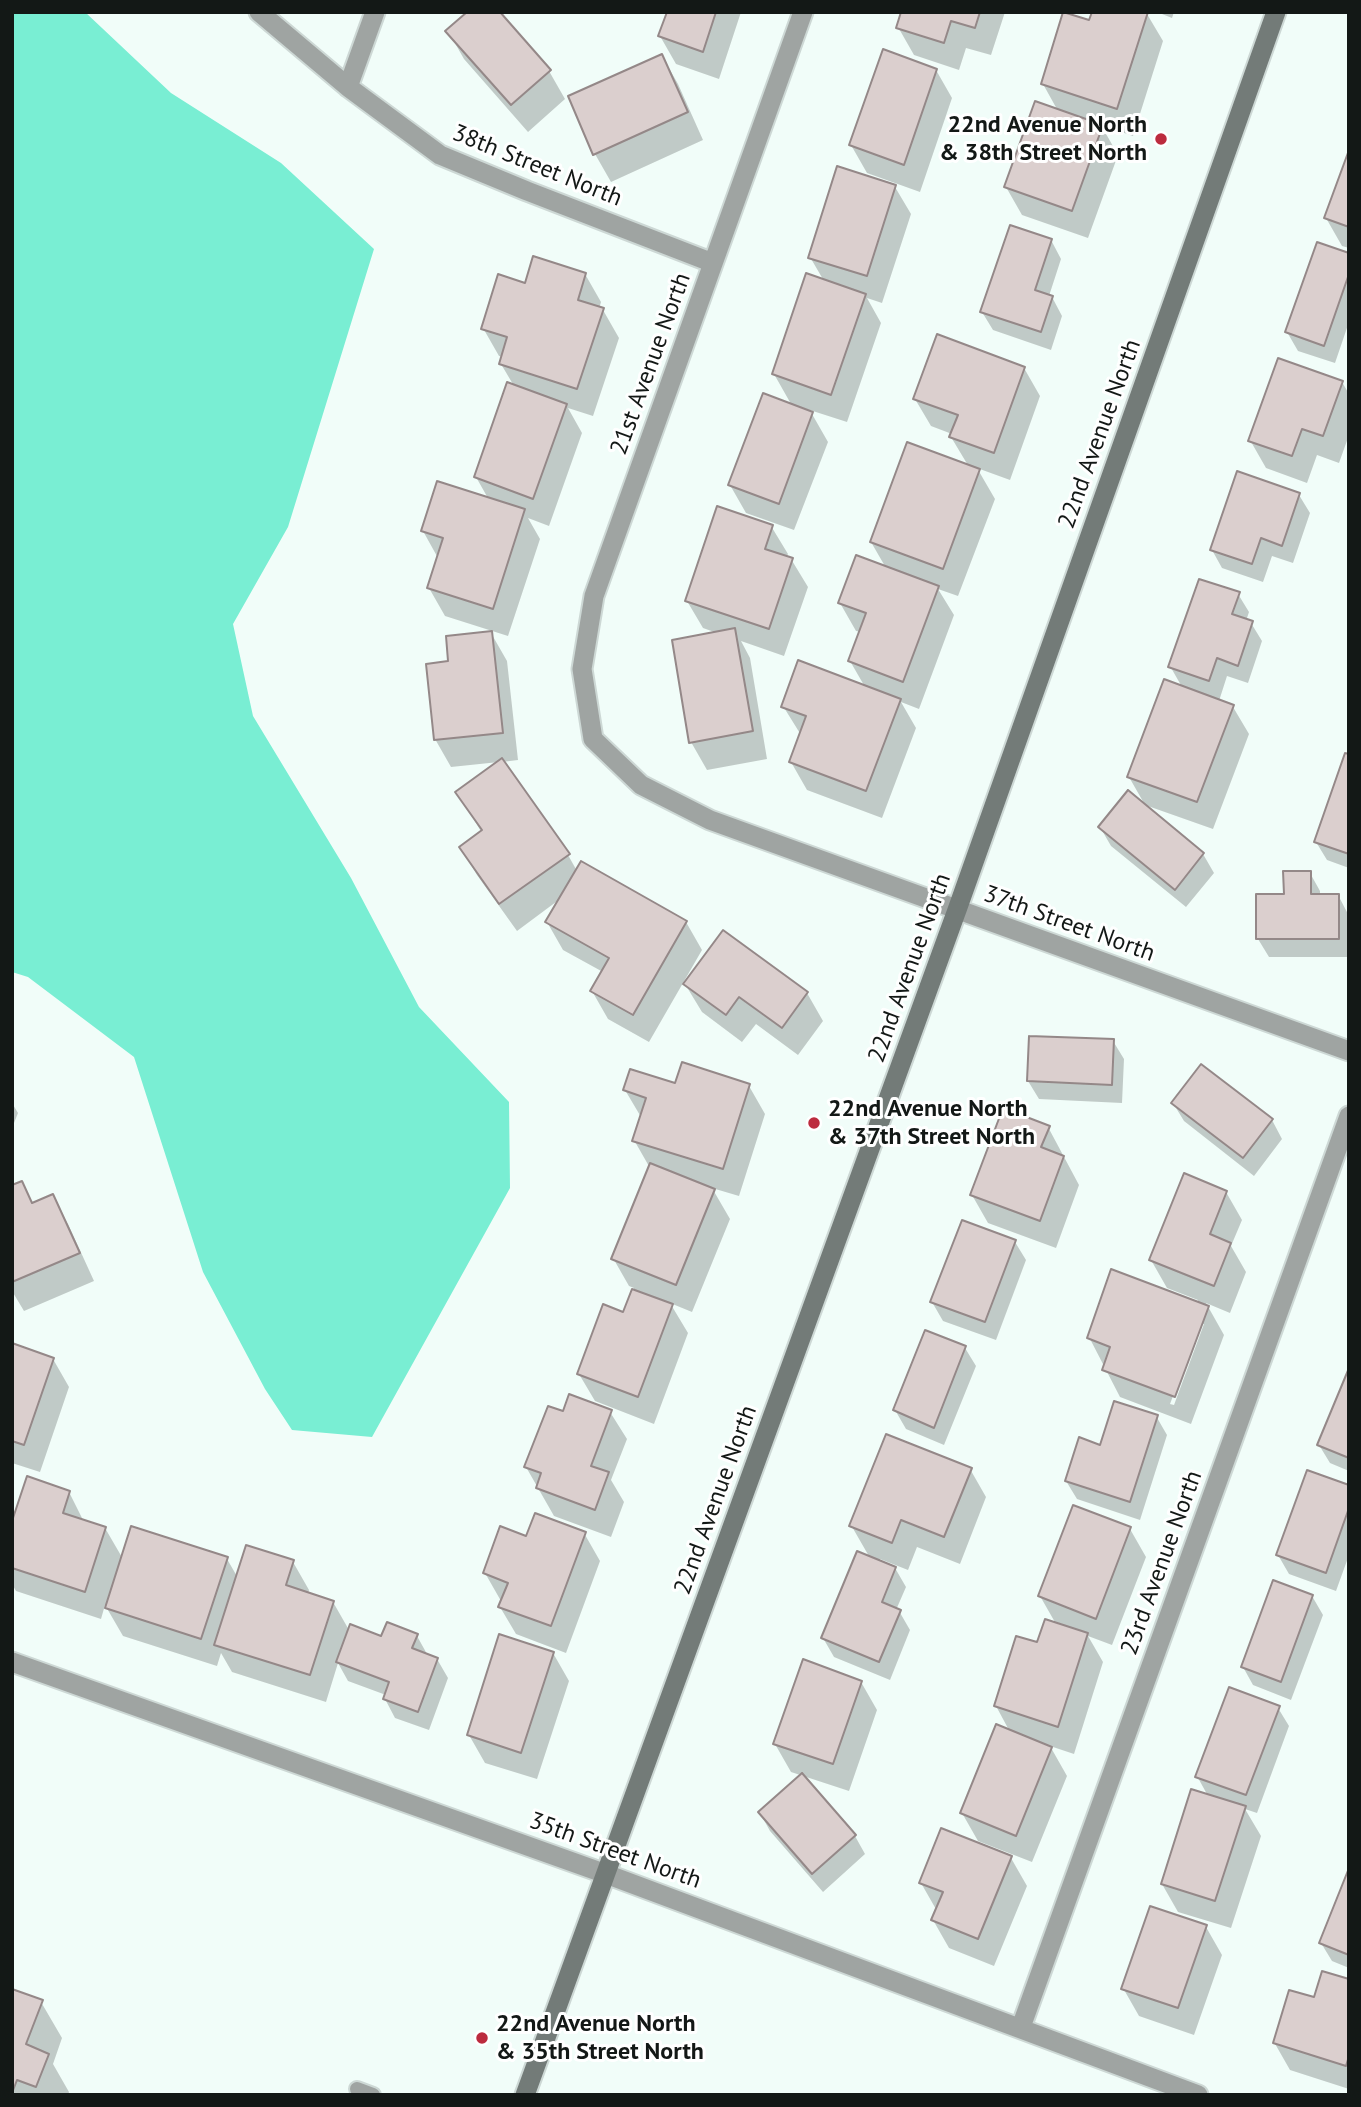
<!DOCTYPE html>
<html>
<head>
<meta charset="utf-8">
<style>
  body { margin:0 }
  #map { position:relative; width:1361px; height:2107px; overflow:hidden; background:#f1fdf9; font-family:"PT Sans",sans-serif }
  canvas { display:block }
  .frame { position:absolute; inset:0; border:14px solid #131816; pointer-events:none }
</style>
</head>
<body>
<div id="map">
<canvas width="1361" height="2107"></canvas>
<div class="frame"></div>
</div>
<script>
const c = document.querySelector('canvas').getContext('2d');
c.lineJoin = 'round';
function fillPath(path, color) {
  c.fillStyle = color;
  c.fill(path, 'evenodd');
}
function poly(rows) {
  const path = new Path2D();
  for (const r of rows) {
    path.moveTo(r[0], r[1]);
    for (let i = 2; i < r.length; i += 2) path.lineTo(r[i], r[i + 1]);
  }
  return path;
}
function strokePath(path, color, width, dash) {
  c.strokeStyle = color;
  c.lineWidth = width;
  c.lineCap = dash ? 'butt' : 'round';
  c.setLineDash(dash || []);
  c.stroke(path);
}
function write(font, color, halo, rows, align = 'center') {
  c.font = font + ' "PT Sans",sans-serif';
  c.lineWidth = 6;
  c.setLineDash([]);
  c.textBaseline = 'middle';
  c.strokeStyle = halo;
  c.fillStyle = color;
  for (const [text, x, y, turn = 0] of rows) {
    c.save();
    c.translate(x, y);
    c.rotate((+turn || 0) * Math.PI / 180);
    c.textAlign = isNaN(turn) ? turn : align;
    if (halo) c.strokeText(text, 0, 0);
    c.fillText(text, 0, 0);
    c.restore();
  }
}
fillPath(poly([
  [12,12,85,12,171,93,281,163,374,249,288,527,233,624,253,716,351,878,419,1007,509,1102,510,1188,372,1437,292,1430,265,1389,203,1272,134,1057,28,977,12,972]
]), '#79eed3');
fillPath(poly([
  [669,12,741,12,719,79,676,64,660,36],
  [902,12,1005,12,991,55,966,48,959,70,914,55,898,27],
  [1157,12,1174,12,1172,18],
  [1147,14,1163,41,1133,136,1101,125,1118,155,1088,238,1022,215,1006,187,1058,111,1043,84,1090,22],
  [448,31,549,71,565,99,528,132,464,59],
  [662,56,678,84,703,140,611,182,595,154],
  [936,70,952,98,920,192,867,173,851,145],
  [1349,155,1349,248,1342,246,1326,218],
  [895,187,911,214,882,303,867,298,881,323,847,422,791,404,774,374,824,281,810,257],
  [1051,240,1061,259,1049,296,1052,297,1062,316,1051,350,993,330,982,312],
  [1349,255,1349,322,1335,363,1298,351,1287,332],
  [585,274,601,302,599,309,603,310,619,338,593,416,568,408,582,433,549,526,528,518,540,539,508,636,445,616,429,588,438,558,423,531,489,500,476,477,514,386,501,364,503,357,499,356,483,328],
  [1024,368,1040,396,1010,480,977,468,995,499,958,596,938,589,954,615,919,709,901,702,916,728,882,818,807,790,791,762,801,735,783,706,865,687,850,661,861,632,856,631,840,603,886,568,871,542,969,467,951,437,952,434,931,426,915,399],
  [1342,382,1349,394,1349,435,1339,463,1317,455,1307,483,1266,468,1250,440],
  [812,414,828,442,794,530,746,513,730,485],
  [1299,495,1310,513,1293,563,1272,556,1263,582,1222,568,1212,550],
  [771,526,788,554,786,558,791,559,808,587,784,656,741,641,750,658,767,759,707,770,691,742,717,633,703,628,687,601],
  [1238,594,1249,612,1246,621,1251,623,1262,641,1248,683,1227,676,1219,701,1233,707,1249,734,1213,829,1145,805,1129,777,1182,687,1170,666],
  [491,633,507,661,518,760,502,762,568,855,577,871,686,922,702,950,649,1042,608,1019,592,991,603,972,563,950,547,922,560,899,517,931,477,875,461,848,482,833,457,792,499,762,451,767,435,739,450,663],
  [1349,756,1349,868,1327,860,1316,842],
  [1128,793,1203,854,1214,873,1186,907,1111,846,1100,827],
  [1310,873,1320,891,1320,895,1338,895,1348,914,1349,957,1269,957,1258,939,1285,896],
  [685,984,807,993,823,1021,798,1055,756,1024,742,1042,702,1012],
  [1113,1041,1124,1059,1122,1103,1039,1099,1028,1081],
  [676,1085,749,1086,765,1114,739,1196,712,1188,730,1219,692,1312,670,1303,688,1333,654,1424,595,1401,579,1374,624,1314,634,1288,629,1286,613,1258,650,1168,634,1140,641,1117,625,1090],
  [12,1103,18,1113,12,1128],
  [1173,1103,1272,1120,1282,1139,1254,1176,1184,1121],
  [1048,1127,1079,1185,1056,1248,988,1223,972,1195],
  [21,1183,33,1204,52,1196,68,1224,94,1281,24,1311,12,1291,12,1187],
  [1226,1192,1242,1220,1231,1246,1246,1272,1230,1313,1206,1303,1224,1335,1191,1424,1120,1397,1089,1337,1197,1303,1198,1300,1167,1288,1151,1260],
  [1200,1324,1204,1324,1174,1405,1170,1404],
  [1015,1242,1026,1260,996,1340,943,1321,932,1302],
  [12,1345,53,1359,69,1387,40,1472,12,1463],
  [965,1348,976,1366,944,1445,906,1429,895,1410],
  [1349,1372,1349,1471,1330,1463,1319,1445],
  [610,1412,627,1439,611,1480,624,1502,611,1537,554,1516,526,1467,564,1413],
  [1156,1416,1167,1435,1140,1520,1077,1499,1066,1481],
  [970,1469,986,1497,960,1564,917,1547,908,1570,880,1559,879,1562,895,1568,906,1587,896,1610,899,1611,910,1630,890,1680,834,1657,823,1638,870,1558,851,1525],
  [1349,1487,1349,1555,1336,1591,1289,1574,1278,1555],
  [69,1492,84,1522,105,1528,123,1559,227,1559,238,1578,293,1562,309,1590,308,1594,333,1602,349,1630,382,1638,417,1636,427,1654,437,1659,448,1678,429,1730,395,1718,385,1699,386,1695,348,1681,338,1663,326,1702,232,1672,221,1653,217,1666,123,1636,105,1605,101,1619,16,1591,12,1584,12,1527],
  [1130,1529,1146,1557,1112,1645,1088,1636,1103,1662,1074,1754,1050,1746,1067,1776,1032,1862,978,1841,962,1813,1010,1732,996,1706,1038,1645,1056,1624,1040,1596],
  [584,1533,600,1561,566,1653,516,1634,500,1607,501,1601,485,1573,527,1538],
  [1312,1596,1323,1615,1291,1700,1253,1685,1243,1667],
  [553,1653,569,1681,537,1779,485,1763,469,1735],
  [861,1682,877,1710,849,1791,791,1772,775,1744],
  [1278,1708,1289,1726,1257,1813,1245,1809,1261,1836,1231,1928,1178,1912,1162,1884,1208,1796,1197,1776],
  [760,1813,855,1836,865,1854,823,1892,770,1831],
  [1011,1858,1027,1886,994,1966,949,1948,933,1920,937,1911,921,1883],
  [1349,1873,1349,1968,1332,1961,1321,1943],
  [1206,1927,1222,1955,1194,2035,1139,2016,1123,1988],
  [1349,1981,1349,2089,1290,2070,1274,2042],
  [12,1991,41,2002,62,2038,53,2064,69,2092,68,2095,12,2095]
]), '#0003');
const building = poly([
  [467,12,500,12,551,70,511,105,445,31,467,12],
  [667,12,716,12,703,52,658,36,667,12],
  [901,12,980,12,975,28,951,21,944,43,896,28,901,12],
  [1063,12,1089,20,1092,12,1148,12,1117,109,1041,84,1063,12],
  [883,49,937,69,904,165,849,145,883,49],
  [662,54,688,112,593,155,568,96,662,54],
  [1035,101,1103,125,1072,211,1004,187,1035,101],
  [1349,150,1349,227,1324,218,1349,150],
  [837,166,896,185,867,276,808,258,837,166],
  [1010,225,1052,239,1035,290,1053,296,1041,332,980,312,1010,225],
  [1317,242,1349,253,1349,274,1324,346,1285,332,1317,242],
  [533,256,586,273,578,300,604,308,577,389,499,364,507,337,481,329,498,274,525,283,533,256],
  [806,273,866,294,831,395,772,374,806,273],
  [937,334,1025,367,994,453,949,437,958,415,913,399,937,334],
  [1278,358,1343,381,1323,436,1302,429,1292,456,1248,441,1278,358],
  [507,382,567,404,533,499,474,477,507,382],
  [763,393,813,412,779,504,728,485,763,393],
  [907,442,980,469,943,569,870,542,907,442],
  [1237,471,1300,493,1282,546,1261,538,1252,564,1210,550,1237,471],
  [437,481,525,509,493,609,427,588,443,538,421,531,437,481],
  [717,506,773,525,765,549,793,558,769,629,685,601,717,506],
  [856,555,939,586,903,682,848,661,866,613,838,603,856,555],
  [1199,579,1240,592,1232,614,1253,621,1238,666,1217,658,1209,681,1168,667,1199,579],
  [735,628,753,731,689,743,672,640,735,628],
  [492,631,503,733,434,740,426,664,448,661,446,636,492,631],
  [798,660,901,699,866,791,789,762,806,716,781,707,798,660],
  [1164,679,1234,705,1197,802,1127,777,1164,679],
  [1345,753,1349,754,1349,854,1314,842,1345,753],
  [502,758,570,854,499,904,459,847,482,830,455,792,502,758],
  [1128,790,1204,853,1175,890,1098,827,1128,790],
  [581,861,687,921,633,1015,590,991,609,958,545,922,581,861],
  [1283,871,1311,871,1311,894,1339,894,1339,939,1256,939,1256,894,1284,894,1283,871],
  [723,930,808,992,782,1028,739,997,726,1015,683,984,723,930],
  [1029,1036,1114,1039,1112,1085,1027,1081,1029,1036],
  [682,1062,750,1084,723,1169,632,1141,646,1098,623,1090,630,1069,675,1083,682,1062],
  [1201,1064,1273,1119,1243,1158,1171,1103,1201,1064],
  [1003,1108,1050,1126,1041,1147,1064,1156,1040,1221,970,1195,1003,1108],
  [650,1163,715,1189,676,1285,611,1259,650,1163],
  [1184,1173,1227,1191,1210,1234,1231,1243,1214,1286,1149,1260,1184,1173],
  [22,1181,32,1203,53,1194,80,1253,12,1282,12,1185,22,1181],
  [962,1220,1016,1240,985,1322,930,1302,962,1220],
  [1111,1269,1209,1306,1175,1397,1102,1370,1110,1347,1087,1338,1111,1269],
  [632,1289,673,1304,638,1397,577,1374,603,1304,623,1312,632,1289],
  [925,1330,966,1346,934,1428,893,1410,925,1330],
  [12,1343,54,1358,24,1445,12,1441,12,1343],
  [1349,1368,1349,1458,1317,1445,1349,1368],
  [569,1394,612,1410,591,1466,609,1472,595,1510,536,1488,541,1473,524,1467,548,1406,563,1411,569,1394],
  [1114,1401,1158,1415,1130,1502,1065,1481,1079,1437,1100,1445,1114,1401],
  [886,1434,972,1468,944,1537,901,1520,892,1543,849,1526,886,1434],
  [1307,1470,1349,1485,1349,1508,1326,1573,1276,1555,1307,1470],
  [27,1476,70,1491,63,1513,106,1527,85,1592,12,1568,12,1521,27,1476],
  [1073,1505,1131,1527,1096,1619,1038,1596,1073,1505],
  [535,1513,586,1532,551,1626,498,1607,508,1583,483,1573,500,1526,526,1536,535,1513],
  [131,1526,228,1557,201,1639,105,1608,131,1526],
  [246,1545,294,1560,286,1585,334,1601,310,1675,214,1645,246,1545],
  [857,1551,896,1567,882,1602,901,1610,879,1662,821,1638,857,1551],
  [1273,1580,1313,1595,1281,1682,1241,1667,1273,1580],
  [1045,1619,1088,1633,1058,1727,994,1706,1016,1636,1037,1642,1045,1619],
  [387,1622,418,1634,412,1648,438,1658,418,1712,383,1699,389,1682,336,1662,350,1624,381,1636,387,1622],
  [499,1634,554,1652,521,1753,467,1735,499,1634],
  [803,1659,862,1681,833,1764,773,1744,803,1659],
  [1229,1687,1280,1706,1246,1795,1195,1777,1229,1687],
  [996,1724,1052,1747,1016,1836,960,1813,996,1724],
  [802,1773,856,1835,812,1874,758,1812,802,1773],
  [1191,1789,1246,1806,1215,1901,1161,1884,1191,1789],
  [941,1828,1012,1856,978,1939,931,1920,943,1892,919,1883,941,1828],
  [1349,1868,1349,1955,1319,1943,1349,1868],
  [1150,1906,1207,1925,1178,2008,1121,1989,1150,1906],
  [1322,1971,1349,1979,1349,2056,1346,2066,1273,2043,1289,1990,1314,1997,1322,1971],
  [12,1989,43,2000,26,2044,49,2054,36,2087,17,2080,12,2093,12,1989]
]);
fillPath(building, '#dbcfce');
strokePath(building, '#948888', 2);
const service = poly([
  [357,2089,373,2095]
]);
const minor = poly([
  [259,12,348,87,440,155,527,191,713,263],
  [803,12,594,596,582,669,593,739,641,785,710,820,1349,1051],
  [348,87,375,12],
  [12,1662,606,1874,1198,2095],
  [1021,2027,1349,1116]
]);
const secondary = poly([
  [525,2095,957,910,1276,12]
]);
strokePath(service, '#cdd8d5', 18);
strokePath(minor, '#cdd8d5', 23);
strokePath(secondary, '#cdd8d5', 23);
strokePath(service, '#9fa4a2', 14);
strokePath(minor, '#9fa4a2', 19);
strokePath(secondary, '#737b78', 19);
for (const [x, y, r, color] of [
  [1161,139,7,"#bc2b3e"],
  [814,1123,7,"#bc2b3e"],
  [482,2038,7,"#bc2b3e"]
]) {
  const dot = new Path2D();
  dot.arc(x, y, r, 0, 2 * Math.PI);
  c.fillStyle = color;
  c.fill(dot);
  strokePath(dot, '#fff', 2.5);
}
write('bold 24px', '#131816', '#fff', [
  ["22nd Avenue North",1147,125,"right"],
  ["& 38th Street North",1147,153,"right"],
  ["22nd Avenue North",828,1109],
  ["& 37th Street North",828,1137],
  ["22nd Avenue North",496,2024],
  ["& 35th Street North",496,2052]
], 'left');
write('24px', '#131816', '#fff', [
  ["38th Street North",537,166,22],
  ["21st Avenue North",651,364,-70],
  ["22nd Avenue North",1100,434,-70],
  ["37th Street North",1069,924,20],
  ["22nd Avenue North",910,968,-70],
  ["22nd Avenue North",716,1500,-70],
  ["23rd Avenue North",1162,1563,-70],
  ["35th Street North",615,1851,20]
]);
</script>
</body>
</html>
